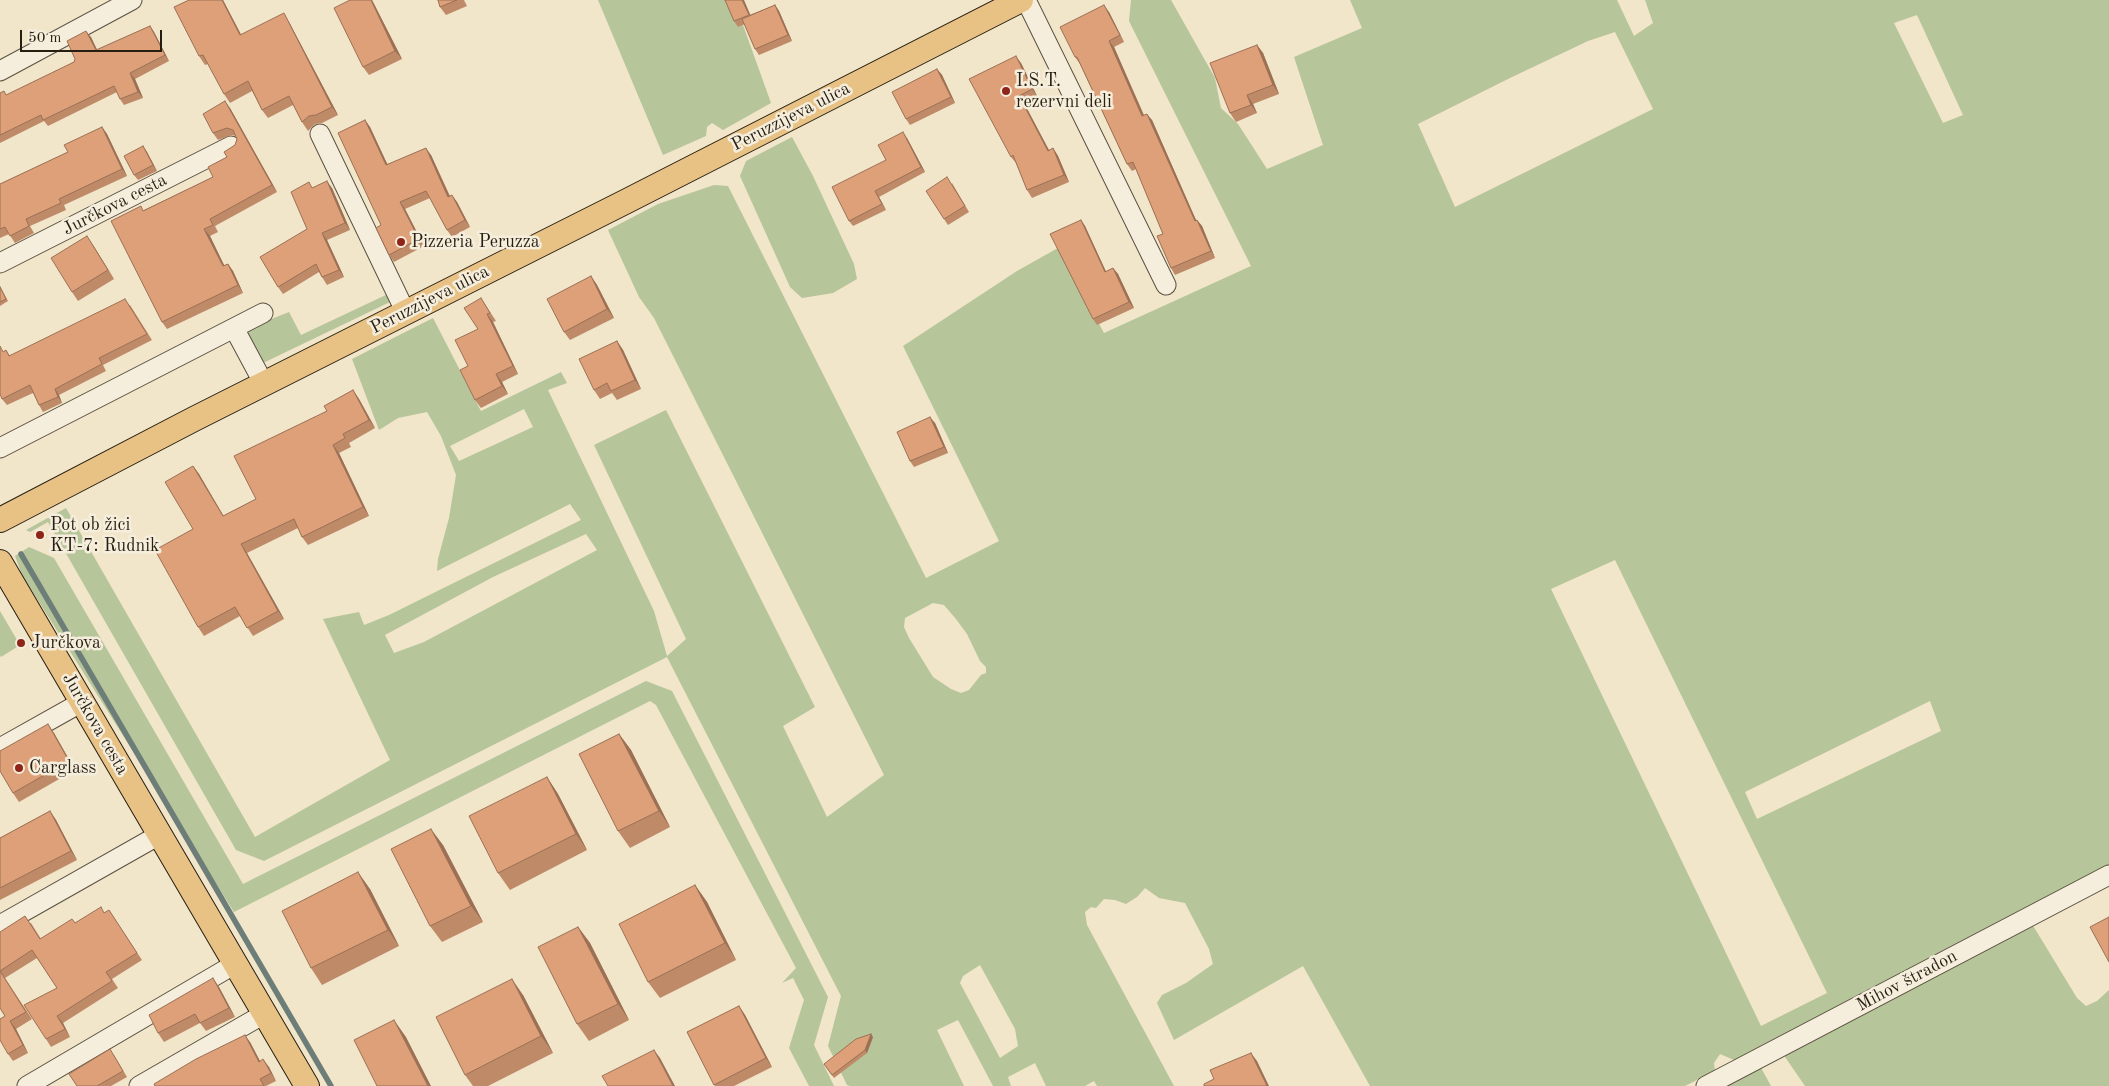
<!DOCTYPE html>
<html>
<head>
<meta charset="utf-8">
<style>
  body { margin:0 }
  #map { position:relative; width:2109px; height:1086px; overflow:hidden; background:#f1e5ca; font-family:"Old Standard TT",serif }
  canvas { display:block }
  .scale { position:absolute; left:20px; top:30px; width:142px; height:22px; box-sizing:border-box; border:2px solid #271e12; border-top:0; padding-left:6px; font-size:15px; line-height:18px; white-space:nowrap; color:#271e12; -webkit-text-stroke:4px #f6eedd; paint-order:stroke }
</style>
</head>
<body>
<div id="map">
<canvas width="2109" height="1086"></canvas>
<div class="scale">50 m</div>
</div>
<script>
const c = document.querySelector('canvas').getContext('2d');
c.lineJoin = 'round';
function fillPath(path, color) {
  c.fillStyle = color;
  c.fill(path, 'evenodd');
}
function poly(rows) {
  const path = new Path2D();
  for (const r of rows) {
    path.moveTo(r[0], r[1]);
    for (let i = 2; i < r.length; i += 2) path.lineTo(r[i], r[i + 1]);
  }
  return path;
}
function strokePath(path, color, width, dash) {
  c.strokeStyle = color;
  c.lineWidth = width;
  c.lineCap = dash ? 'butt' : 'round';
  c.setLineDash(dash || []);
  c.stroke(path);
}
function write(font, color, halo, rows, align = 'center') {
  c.font = font + ' "Old Standard TT",serif';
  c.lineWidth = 5;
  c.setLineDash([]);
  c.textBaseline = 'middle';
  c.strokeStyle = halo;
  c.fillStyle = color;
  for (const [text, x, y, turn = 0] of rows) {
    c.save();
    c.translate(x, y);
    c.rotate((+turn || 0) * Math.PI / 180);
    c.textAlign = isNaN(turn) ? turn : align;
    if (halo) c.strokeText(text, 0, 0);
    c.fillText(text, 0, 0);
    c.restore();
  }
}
fillPath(poly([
  [598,0,734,0,771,103,723,130,712,123,707,127,706,136,663,155],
  [1131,0,1171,0,1215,78,1221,108,1238,124,1267,169,1323,145,1294,57,1362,28,1350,0,1617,0,1634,36,1653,23,1645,0,2109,0,2109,868,1734,1060,1720,1054,1714,1063,1715,1071,1685,1086,1370,1086,1303,966,1174,1040,1157,1003,1162,995,1186,983,1213,964,1209,949,1185,903,1159,898,1145,888,1137,897,1126,904,1115,900,1104,899,1096,908,1091,907,1085,912,1087,925,1174,1086,1097,1086,1094,1081,1085,1086,1046,1086,1035,1063,1008,1077,1011,1086,993,1086,958,1020,937,1030,964,1086,850,1086,847,1085,828,1046,841,996,667,657,264,861,236,850,48,522,30,532,26,530,66,508,255,837,390,760,323,619,359,612,364,625,389,615,581,520,570,504,437,571,438,559,449,518,456,475,441,436,427,412,398,418,379,430,352,359,433,318,481,411,561,372,567,383,548,390,654,611,667,656,686,639,594,445,666,410,815,707,783,726,827,817,884,775,654,318,639,297,608,230,658,204,714,185,728,186,926,578,999,541,903,346,1017,271,1058,248,1104,333,1251,266,1129,21],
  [1917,15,1963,115,1943,123,1894,23],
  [1615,32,1653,109,1455,207,1418,124,1512,77,1588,41],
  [524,409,533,427,459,461,450,446],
  [586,534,597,550,424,642,394,653,385,635,493,577],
  [1615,560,1827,993,1761,1026,1551,589],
  [933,603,944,605,956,619,967,634,980,661,986,667,986,673,981,675,969,690,961,693,951,689,933,677,909,638,904,627,905,618],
  [1930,701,1941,731,1757,819,1745,792],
  [980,965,1015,1029,1018,1046,1000,1058,960,983,963,976],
  [792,137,813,176,854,264,857,279,833,293,802,298,790,287,740,176,746,161],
  [388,294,390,302,263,363,246,329,289,312,301,335],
  [29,547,54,558,243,884,646,681,672,691,828,997,814,1045,834,1086,809,1086,789,1048,804,1000,793,978,782,983,796,968,656,705,650,701,234,912,22,575,15,556],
  [0,611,20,645,1,657,0,655],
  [2032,924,2077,998,2086,1006,2097,1001,2109,990,2109,1086,1805,1086,1783,1054],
  [1760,1066,1771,1086,1720,1086]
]), '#b6c59a');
strokePath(poly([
  [21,554,331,1086]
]), '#6d7e78', 5.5);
const minor = poly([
  [1026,0,1166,285],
  [0,71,132,0],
  [320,134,406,313],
  [0,263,231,146],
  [234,328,264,384],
  [0,448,263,313],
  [0,748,82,702],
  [0,925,159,835],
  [27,1086,235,964],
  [139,1086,264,1014],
  [1706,1086,2109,875]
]);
const major = poly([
  [0,520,194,419,625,202,1021,0],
  [0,562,307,1086]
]);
strokePath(minor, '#5a5040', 21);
strokePath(major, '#271e12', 26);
strokePath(minor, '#f6eedd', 19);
strokePath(major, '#e8c285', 24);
fillPath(poly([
  [189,0,223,0,241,35,289,22,338,115,322,123,315,124,308,131,302,122,293,105,268,118,262,110,252,91,230,103,224,94,208,64,205,65,199,56],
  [372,0,402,59,369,75,363,67],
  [438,0,464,0,467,6,446,15,440,7],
  [775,5,779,11,792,41,759,55,755,49,745,24,738,27,734,21],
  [1109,12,1124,42,1114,47,1144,115,1152,120,1196,220,1197,220,1202,226,1215,258,1175,275,1171,268,1163,234,1136,169,1132,171,1127,164,1080,64,1075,57],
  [150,26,154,32,169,61,135,79,143,98,124,105,120,99,117,92,48,126,44,121,0,143,0,93,7,95,74,62,91,37,97,50],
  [1257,45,1263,53,1279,94,1253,104,1257,113,1236,122,1230,113],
  [1021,63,1037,96,1024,103,1049,150,1053,148,1058,156,1069,182,1032,198,1027,190,1016,163,1011,157],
  [937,69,942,75,955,103,910,125,906,119],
  [230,108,277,192,215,226,218,232,210,236,224,266,228,264,233,271,243,293,167,329,162,322,144,210,213,177,235,145,237,139,236,136,232,135,218,140,213,133],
  [365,120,370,127,387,164,431,155,450,196,457,202,470,227,452,237,447,230,430,198,405,209,424,246,394,262,389,255,381,225],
  [102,127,107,134,127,176,64,205,66,210,30,226,34,233,15,243,9,234,0,238,0,184,68,152],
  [907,138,925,172,879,197,886,210,853,226,849,221,886,160],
  [143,146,147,152,157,171,138,180,134,175],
  [952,183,969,212,948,225,944,219],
  [313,187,332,188,350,230,327,240,344,277,327,285,322,277,319,272,283,294,278,287,307,229],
  [1081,220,1085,226,1106,272,1113,268,1118,274,1134,308,1097,325,1093,319],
  [93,245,114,279,78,301,72,292],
  [591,276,597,285,614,318,570,340,564,332],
  [0,286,8,301,0,306],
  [481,298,496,321,493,322,518,374,502,382,508,394,481,408,475,400,468,366,478,329],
  [130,305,152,340,103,365,106,371,59,395,62,403,43,412,39,405,33,393,7,405,2,399,4,351,6,350,10,356],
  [617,341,623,350,641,389,617,400,612,393,600,399,594,390],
  [353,390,359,399,375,428,349,443,351,447,339,453,369,516,308,545,302,537,298,528,247,553,284,619,253,636,240,616,204,636,198,627,193,529,193,466,199,474,223,516,256,499,327,411],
  [935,423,948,453,914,467,910,461],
  [54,733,75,770,19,802,13,793],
  [619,734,631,750,670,827,630,848,618,831],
  [547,777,558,794,587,850,510,890,498,873],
  [50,811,56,820,77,860,0,900,0,838],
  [443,845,483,922,442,942,430,926],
  [695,885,707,902,736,960,660,998,648,982],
  [370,889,399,946,322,985,311,968],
  [109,910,142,960,112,979,118,988,63,1023,70,1037,51,1047,46,1039,57,988,37,958,5,978,32,1019,16,1029,28,1053,13,1061,8,1054,5,1016,0,1008,0,932,31,923,41,939,75,923,105,913],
  [578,927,590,943,629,1020,589,1041,577,1024],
  [219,987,235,1017,206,1031,200,1023,164,1042,158,1033],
  [523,995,553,1053,488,1086,473,1086,465,1075],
  [739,1006,745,1015,772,1067,734,1086,715,1086,687,1032],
  [873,1037,867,1053,834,1078,824,1064],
  [250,1042,260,1061,269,1067,276,1081,266,1086,155,1086],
  [114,1055,127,1077,111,1086,77,1086]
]), '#bf8a68');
fillPath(poly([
  [222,0,223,0,246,44,240,35],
  [371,0,372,0,402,59,395,51],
  [742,0,744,0,753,21,749,15],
  [775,5,779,11,792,41,788,35],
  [1104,5,1109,12,1124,42,1120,35],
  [284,13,289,22,338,115,332,107],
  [150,26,154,32,169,61,165,55],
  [86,31,91,37,100,56,96,50],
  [1109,41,1114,47,1147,123,1142,116],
  [1257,45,1263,53,1279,94,1273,85],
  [1016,56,1021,63,1037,96,1032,89],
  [937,69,942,75,955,103,951,97],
  [130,73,135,79,143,98,138,92],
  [1247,95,1253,104,1257,113,1251,105],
  [1019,96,1024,103,1053,158,1048,151],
  [225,101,230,108,277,192,272,185],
  [1147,114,1152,120,1199,227,1195,221],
  [365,120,370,127,391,172,386,165],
  [102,127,107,134,127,176,122,169],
  [903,132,907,138,925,172,921,167],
  [143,146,147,152,157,171,153,165],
  [426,148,431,155,453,204,448,197],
  [1053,148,1058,156,1069,182,1064,175],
  [327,181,332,188,350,230,345,223],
  [875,191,879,197,886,210,882,204],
  [452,195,457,202,470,227,465,220],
  [400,202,405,209,424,246,419,239],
  [1081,220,1085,226,1109,278,1105,272],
  [1197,220,1202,226,1215,258,1211,251],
  [204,229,210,236,228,273,223,266],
  [322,233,327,240,344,277,339,270],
  [87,236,93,245,114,279,108,270],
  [228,264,233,271,243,293,238,285],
  [1113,268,1118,274,1134,308,1129,302],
  [591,276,597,285,614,318,607,309],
  [487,314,493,322,518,374,513,366],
  [617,341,623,350,641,389,635,380],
  [496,374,502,382,508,394,502,386],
  [55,389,59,395,62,403,58,397],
  [353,390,359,399,375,428,369,420],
  [930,417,935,423,948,453,944,447],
  [333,445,339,453,369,516,363,507],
  [193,466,199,474,229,525,223,516],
  [241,544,247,553,284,619,278,611],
  [48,724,54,733,75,770,69,761],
  [619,734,631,750,670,827,659,811],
  [547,777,558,794,587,850,576,834],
  [50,811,56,820,77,860,71,851],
  [431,829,443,845,483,922,471,906],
  [358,872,370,889,399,946,388,930],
  [695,885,707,902,736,960,725,943],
  [578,927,590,943,629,1020,618,1004],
  [213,978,219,987,235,1017,229,1008],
  [512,979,523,995,553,1053,541,1036],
  [739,1006,745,1015,772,1067,766,1058],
  [57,1016,63,1023,70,1037,65,1029],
  [394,1020,406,1037,431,1086,428,1086],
  [10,1021,16,1029,28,1053,23,1045],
  [871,1034,873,1037,867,1053,865,1050],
  [245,1035,250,1042,264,1069,259,1062],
  [654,1050,660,1058,675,1086,673,1086],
  [1251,1053,1257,1061,1269,1086,1267,1086],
  [263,1059,269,1067,276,1081,271,1073]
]), '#9b7055');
const building = poly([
  [189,0,222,0,240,35,284,13,332,107,316,115,309,116,302,122,289,96,262,110,248,81,224,94,203,55,199,56,174,7,189,0],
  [350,0,371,0,395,51,363,67,334,8,350,0],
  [438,0,457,0,440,7,438,0],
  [725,0,742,0,749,15,734,21,725,0],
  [775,5,788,35,755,49,742,19,775,5],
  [1104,5,1120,35,1109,41,1142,116,1147,114,1195,221,1197,220,1211,251,1171,268,1157,236,1163,234,1133,162,1127,164,1077,57,1075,57,1060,27,1104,5],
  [150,26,165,55,130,73,138,92,120,99,114,86,43,120,41,115,0,135,0,93,4,91,6,95,74,62,75,59,67,41,86,31,96,50,150,26],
  [1257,45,1273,85,1247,95,1251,105,1230,113,1210,63,1257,45],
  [1016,56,1032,89,1019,96,1048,151,1053,148,1064,175,1027,190,1013,155,1011,157,969,79,1016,56],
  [937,69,951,97,906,119,892,92,937,69],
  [225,101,272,185,210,219,213,225,204,229,223,266,228,264,238,285,162,322,111,221,141,206,143,211,213,177,208,167,227,157,224,152,235,145,237,139,233,130,227,128,213,133,203,114,225,101],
  [365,120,386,165,426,148,448,197,452,195,465,220,447,230,426,191,400,202,419,239,389,255,376,228,381,225,338,133,365,120],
  [102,127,122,169,59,199,61,203,26,219,29,226,10,236,5,227,0,229,0,184,68,152,64,145,102,127],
  [903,132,921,167,875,191,882,204,849,221,832,187,886,160,878,145,903,132],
  [143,146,153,165,134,175,124,156,143,146],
  [947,177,965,206,944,219,926,191,947,177],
  [327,181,345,223,322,233,339,270,322,277,316,264,278,287,260,257,307,229,291,192,309,182,312,188,327,181],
  [1081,220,1105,272,1113,268,1129,302,1093,319,1050,234,1081,220],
  [87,236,108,270,72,292,51,258,87,236],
  [591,276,607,309,564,332,547,299,591,276],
  [0,287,6,299,0,302,0,287],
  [481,298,490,313,487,314,513,366,496,374,502,386,475,400,460,370,468,366,455,340,478,329,464,308,481,298],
  [125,299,147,334,99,358,102,364,55,389,58,397,39,405,30,385,2,399,0,394,0,346,3,352,6,350,9,356,125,299],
  [617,341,635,380,611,391,607,383,594,390,579,359,617,341],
  [353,390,369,420,343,434,345,438,333,445,363,507,302,537,294,519,241,544,278,611,247,628,235,607,198,627,155,550,193,529,165,482,193,466,223,516,256,499,234,456,327,411,324,406,353,390],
  [930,417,944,447,910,461,897,432,930,417],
  [48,724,69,761,13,793,0,771,0,751,48,724],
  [619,734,659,811,618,831,579,754,619,734],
  [547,777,576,834,498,873,469,816,547,777],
  [50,811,71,851,0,888,0,838,50,811],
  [431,829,471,906,430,926,391,849,431,829],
  [358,872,388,930,311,968,282,911,358,872],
  [695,885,725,943,648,982,619,924,695,885],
  [101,907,104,913,109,910,137,953,106,972,112,981,57,1016,65,1029,46,1039,24,1005,57,988,32,950,0,971,26,1012,10,1021,23,1045,8,1054,0,1040,0,1019,5,1016,0,1008,0,932,25,916,40,939,72,919,75,923,101,907],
  [2109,917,2109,962,2090,927,2109,917],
  [578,927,618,1004,577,1024,538,947,578,927],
  [213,978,229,1008,200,1023,195,1014,158,1033,149,1015,213,978],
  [512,979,541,1036,465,1075,436,1017,512,979],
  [739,1006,766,1058,714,1085,687,1032,739,1006],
  [394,1020,428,1086,377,1086,354,1040,394,1020],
  [871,1034,865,1050,832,1075,824,1064,856,1039,871,1034],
  [245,1035,259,1062,263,1059,271,1073,260,1079,264,1086,155,1086,154,1084,196,1059,245,1035],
  [110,1049,123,1071,97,1086,77,1086,69,1074,110,1049],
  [654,1050,673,1086,608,1086,602,1076,654,1050],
  [1251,1053,1267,1086,1204,1086,1204,1084,1214,1079,1210,1070,1251,1053]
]);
fillPath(building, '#dea079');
strokePath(building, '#9b7055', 1);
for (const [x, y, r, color] of [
  [1006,91,5,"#8f2418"],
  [401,242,5,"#8f2418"],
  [40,535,5,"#8f2418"],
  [21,643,5,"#8f2418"],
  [19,768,5,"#8f2418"]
]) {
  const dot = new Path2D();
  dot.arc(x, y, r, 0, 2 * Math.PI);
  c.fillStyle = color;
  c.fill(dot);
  strokePath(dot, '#f6eedd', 2);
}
write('18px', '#271e12', '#f6eedd', [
  ["I.S.T.",1016,81],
  ["rezervni deli",1016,102],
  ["Pizzeria Peruzza",411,242],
  ["Pot ob žici",50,525],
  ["KT-7: Rudnik",50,546],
  ["Jurčkova",31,643],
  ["Carglass",29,768]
], 'left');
write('18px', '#271e12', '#f6eedd', [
  ["Peruzzijeva ulica",791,117,-27],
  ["Jurčkova cesta",115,205,-27],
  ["Peruzzijeva ulica",430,300,-27],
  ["Jurčkova cesta",95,724,60],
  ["Mihov štradon",1907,981,-28]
]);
</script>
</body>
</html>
